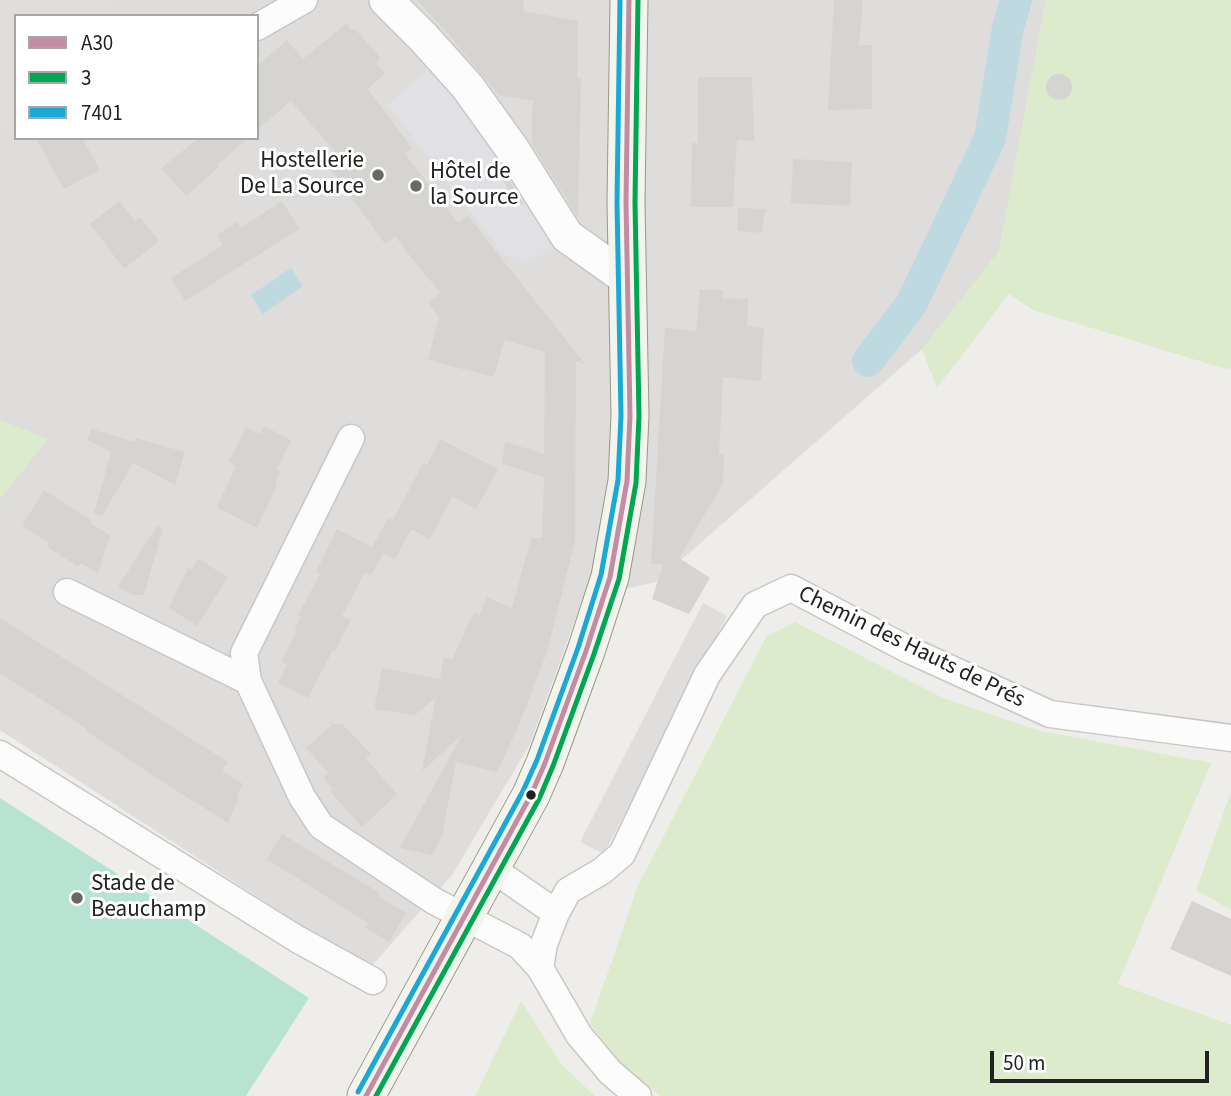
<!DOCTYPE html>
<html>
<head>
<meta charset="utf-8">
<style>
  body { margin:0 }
  #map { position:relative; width:1231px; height:1096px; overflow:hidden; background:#efedea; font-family:"Source Sans 3",sans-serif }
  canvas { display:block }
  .legend { position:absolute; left:14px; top:14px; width:245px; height:126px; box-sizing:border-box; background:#fff; border:2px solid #a6a6a6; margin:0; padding:9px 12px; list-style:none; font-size:21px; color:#212121 }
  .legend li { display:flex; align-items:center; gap:14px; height:35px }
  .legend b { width:35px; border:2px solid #a6a6a6 }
  .scale { position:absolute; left:990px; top:1051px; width:219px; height:32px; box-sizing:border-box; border:4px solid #212121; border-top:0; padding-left:9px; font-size:21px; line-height:24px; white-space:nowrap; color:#212121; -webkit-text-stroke:5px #fff; paint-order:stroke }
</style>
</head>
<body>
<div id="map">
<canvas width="1231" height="1096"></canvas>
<ul class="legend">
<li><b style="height:9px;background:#c48ca3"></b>A30</li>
<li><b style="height:9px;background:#00a650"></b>3</li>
<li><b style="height:9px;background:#18a9d4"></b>7401</li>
</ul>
<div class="scale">50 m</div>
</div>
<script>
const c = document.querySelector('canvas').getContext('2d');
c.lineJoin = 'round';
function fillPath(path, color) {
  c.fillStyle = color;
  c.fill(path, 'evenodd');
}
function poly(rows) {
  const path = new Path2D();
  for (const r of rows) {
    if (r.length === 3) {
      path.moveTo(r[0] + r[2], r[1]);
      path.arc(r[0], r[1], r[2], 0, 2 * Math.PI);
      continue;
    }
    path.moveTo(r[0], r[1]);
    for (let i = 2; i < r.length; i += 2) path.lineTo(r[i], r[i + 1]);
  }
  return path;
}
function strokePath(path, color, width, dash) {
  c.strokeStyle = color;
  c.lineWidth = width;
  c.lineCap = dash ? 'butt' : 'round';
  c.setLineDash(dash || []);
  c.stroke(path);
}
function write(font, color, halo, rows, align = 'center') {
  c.font = font + ' "Source Sans 3",sans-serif';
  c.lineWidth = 6;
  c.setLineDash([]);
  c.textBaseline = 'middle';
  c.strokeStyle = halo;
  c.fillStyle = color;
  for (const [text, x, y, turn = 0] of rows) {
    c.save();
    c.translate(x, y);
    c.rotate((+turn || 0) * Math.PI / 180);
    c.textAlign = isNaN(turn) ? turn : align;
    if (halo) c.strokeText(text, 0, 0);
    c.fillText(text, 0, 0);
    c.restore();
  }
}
fillPath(poly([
  [0,0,1046,0,999,252,922,349,656,582,583,598,530,744,452,875,369,969,0,730],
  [16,16,257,16,257,138,16,138]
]), '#dedddb');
fillPath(poly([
  [1046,0,1231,0,1231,369,1219,367,1033,310,1009,294,937,388,922,349,999,251],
  [0,420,48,439,0,499],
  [795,622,941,697,1036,730,1211,763,1118,984,1231,1025,1231,1096,660,1096,624,1067,590,1024,637,888,766,637],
  [1231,792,1231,910,1196,890],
  [521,1001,561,1064,595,1096,475,1096]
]), '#dcebcb');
fillPath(poly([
  [0,798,309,998,246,1096,0,1096]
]), '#b7e4d2');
fillPath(poly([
  [0,0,108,0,108,16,16,16,16,125,3,132,0,127],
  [703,603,727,616,604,854,580,842]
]), '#dfdedd');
fillPath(poly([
  [433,65,558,247,526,262,503,254,388,105]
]), '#e1e0e4');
fillPath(poly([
  [291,268,303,286,263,314,251,295]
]), '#bfd9e1');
strokePath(poly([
  [868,361,912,303,990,138,1008,27,1016,0]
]), '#bfd9e1', 32);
fillPath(poly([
  [417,0,524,0,523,11,578,21,577,78,581,78,578,217,532,144,532,110,534,101,499,95,449,35],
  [834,0,863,0,859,45,872,45,872,109,828,110],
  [346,24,352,30,355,29,381,58,376,63,385,73,368,89,412,148,405,154,458,223,468,216,585,364,576,361,575,541,547,652,518,727,497,772,456,762,442,835,432,855,400,848,462,735,422,771,436,697,415,715,374,709,382,668,440,679,444,657,452,660,474,612,480,615,486,597,512,608,531,538,542,538,544,477,502,464,505,442,544,454,545,352,504,340,494,377,428,360,439,317,428,303,441,293,417,265,395,236,385,244,326,163,337,154,291,101,257,130,257,66,287,40,303,59],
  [1059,87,13],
  [698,77,752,77,754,141,737,140,733,207,691,207,692,143,698,143],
  [36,138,82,138,100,170,64,189],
  [199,138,248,138,217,165,219,167,186,196,161,168],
  [793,159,852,162,850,206,791,203],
  [504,173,524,204,523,205,521,203,518,205,500,176],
  [119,201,135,221,140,217,159,241,124,269,90,224],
  [282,201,299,229,185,301,171,278,223,245,217,235,237,222,241,228],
  [737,208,765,209,762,233,738,231],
  [700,289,723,290,722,298,748,299,747,326,764,328,761,381,723,377,719,454,724,454,723,483,679,558,710,578,689,614,652,599,663,564,651,564,665,328,696,331],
  [264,426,291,440,277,469,281,471,275,484,277,486,257,528,217,507,236,466,229,462,246,427,260,434],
  [91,429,135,442,136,438,185,452,175,485,133,463,102,516,94,513,111,452,87,440],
  [440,439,498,469,476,509,452,496,430,539,411,529,395,559,383,553,371,575,365,572,342,616,351,620,335,651,333,650,308,698,278,683,287,665,281,662,297,632,294,630,301,616,298,615,320,574,316,572,337,529,372,547,388,518,393,520,423,463,427,465],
  [44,490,91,520,90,523,110,535,98,574,81,563,78,567,47,546,49,543,22,526],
  [157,526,163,529,144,595,132,595,118,587],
  [198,559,228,577,197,626,169,608,188,568,191,570],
  [0,618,228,762,222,771,243,784,236,798,238,799,228,823,166,784,86,731,87,729,0,673],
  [333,724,342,724,371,754,366,759,397,794,362,827,330,791,333,789,323,778,329,773,306,748],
  [282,834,380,893,378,896,406,913,389,942,366,928,368,923,267,859],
  [1192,901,1231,919,1231,976,1170,949]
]), '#d6d4d1');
const minor = poly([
  [257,27,304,0],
  [351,438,244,653,248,681,302,797,321,826,434,901,520,946,540,968,579,1035,610,1072,638,1096],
  [67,592,248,681],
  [0,754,297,939,373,981],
  [491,868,556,913],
  [540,968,544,944,556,913,568,891,602,871,622,854,707,675,755,605,791,588,907,649,1050,714,1231,738]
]);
const tertiary = poly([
  [386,0,423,37,467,86,513,150,567,236,626,278]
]);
const secondary = poly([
  [366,1096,531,795,545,763,586,651,610,577,627,481,630,416,626,202,629,0]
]);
strokePath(minor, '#c8c7c6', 29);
strokePath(tertiary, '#c8c7c6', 36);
strokePath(secondary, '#979982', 39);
strokePath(minor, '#fdfcfc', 26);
strokePath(tertiary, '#fdfcfc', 33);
strokePath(secondary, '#f3f4ed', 37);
strokePath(poly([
  [366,1096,531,795,545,763,586,651,610,577,627,481,630,416,626,202,629,0]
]), '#c48ca3', 5);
strokePath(poly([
  [376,1096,539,799,553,766,594,654,619,579,636,483,639,416,635,202,638,0]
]), '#00a650', 5);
strokePath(poly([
  [358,1092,523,791,537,760,578,648,601,575,618,480,621,416,617,202,620,0]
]), '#18a9d4', 5);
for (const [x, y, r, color] of [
  [378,175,7,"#696867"],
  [416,186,7,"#696867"],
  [531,795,6,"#212121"],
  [77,898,7,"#696867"]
]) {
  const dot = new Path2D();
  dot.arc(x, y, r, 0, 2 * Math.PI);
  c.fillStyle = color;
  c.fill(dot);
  strokePath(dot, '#fff', 2.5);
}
write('23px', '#212121', '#fff', [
  ["Hostellerie",364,162,"right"],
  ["De La Source",364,188,"right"],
  ["Hôtel de",430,173],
  ["la Source",430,199],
  ["Stade de",91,885],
  ["Beauchamp",91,911]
], 'left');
write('23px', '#212121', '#fff', [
  ["Chemin des Hauts de Prés",911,648,26]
]);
</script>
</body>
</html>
